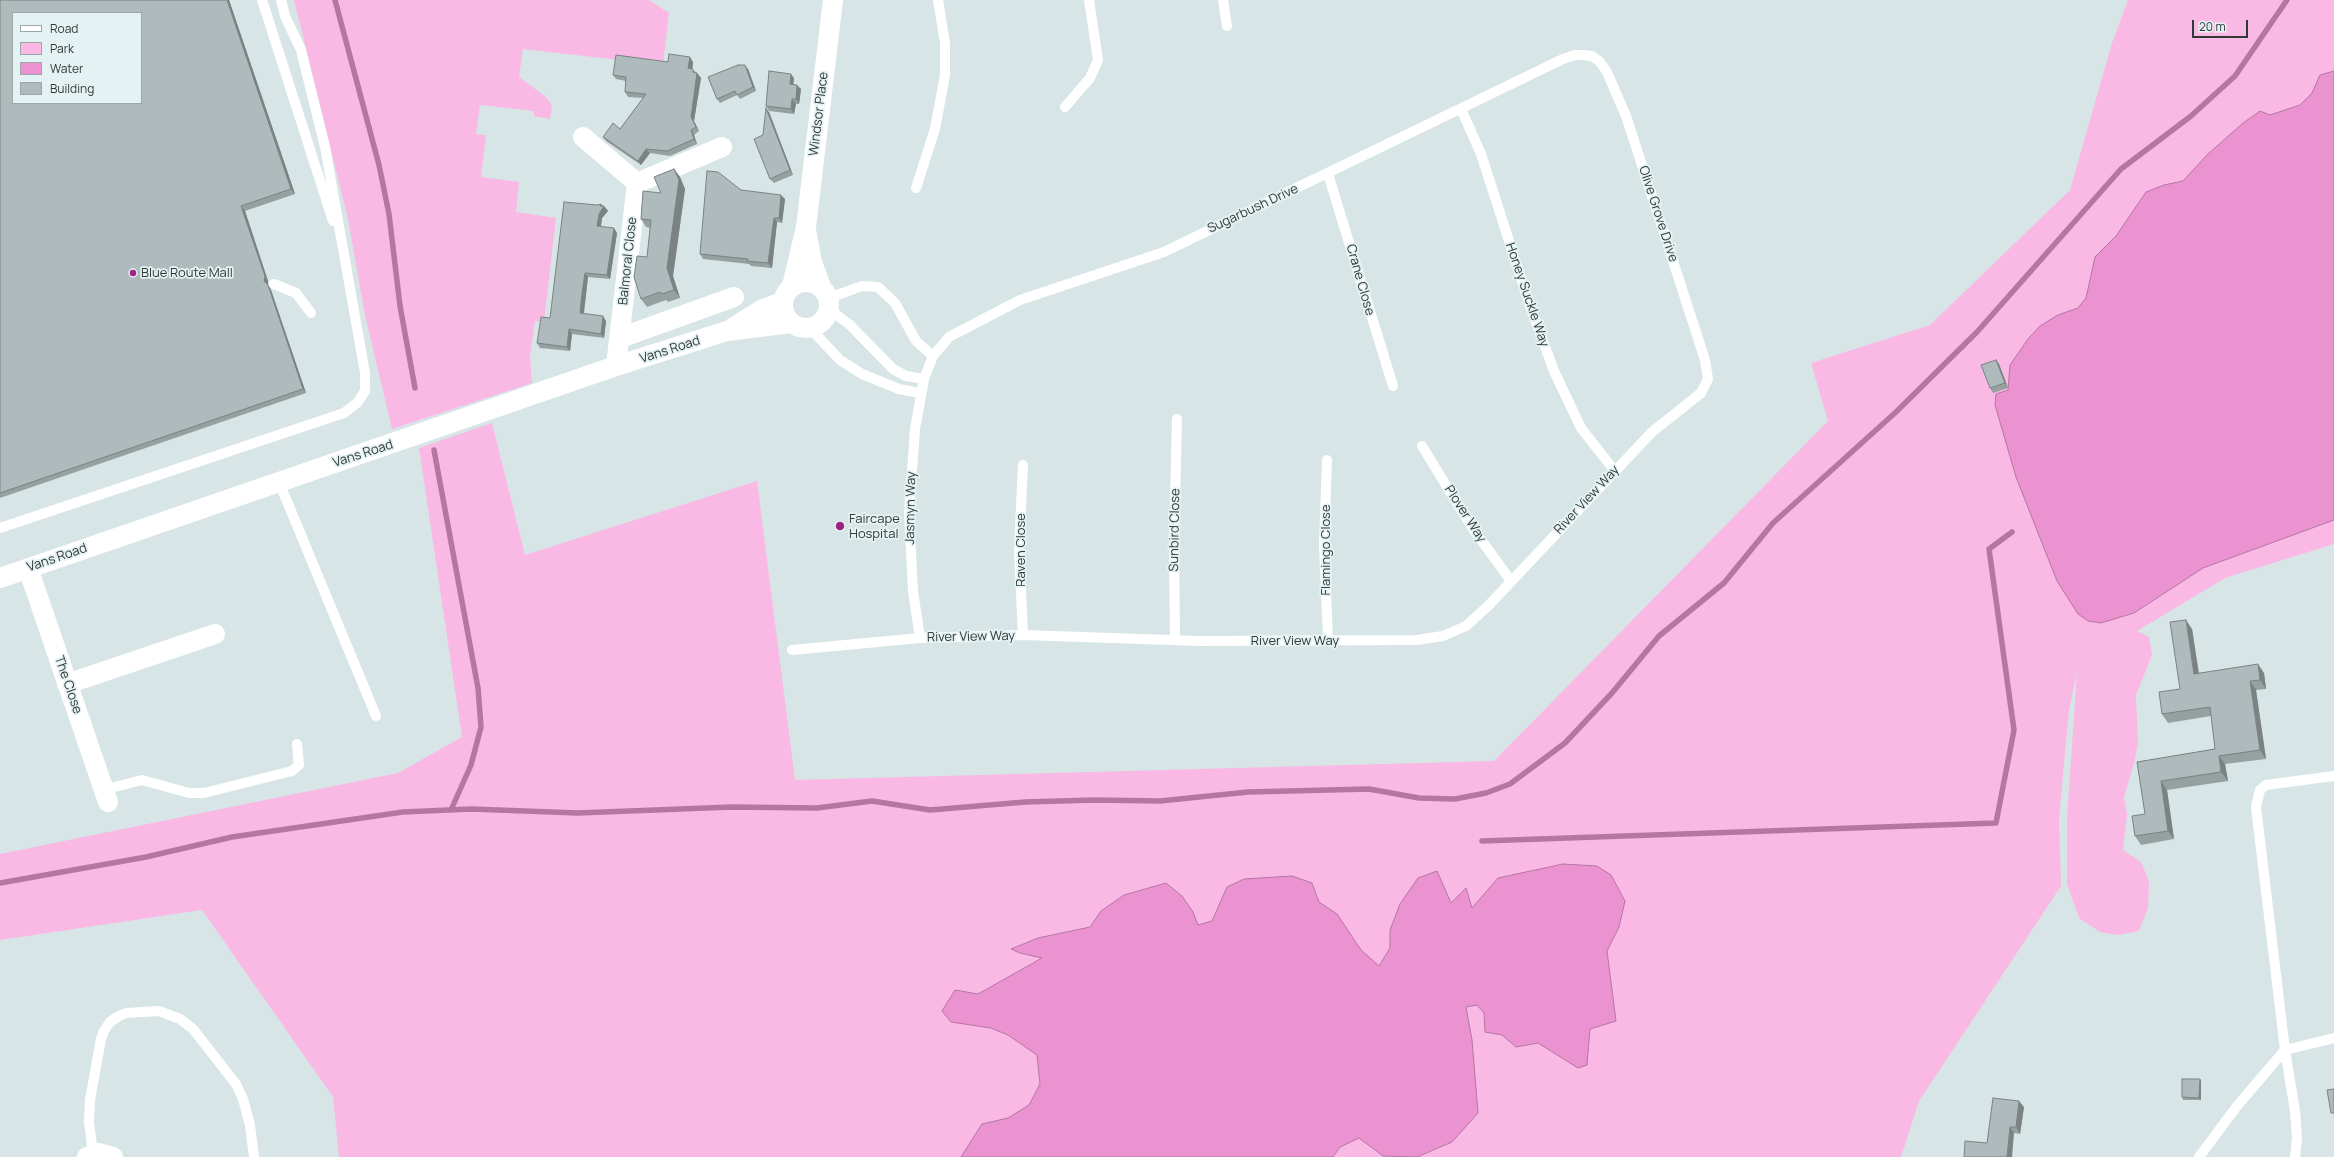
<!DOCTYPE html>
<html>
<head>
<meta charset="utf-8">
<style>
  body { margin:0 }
  #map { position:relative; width:2334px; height:1157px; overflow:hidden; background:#d8e5e6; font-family:Manrope,sans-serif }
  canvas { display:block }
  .legend { position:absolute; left:12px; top:12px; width:130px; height:92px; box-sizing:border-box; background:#e5f2f3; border:1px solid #9da7a8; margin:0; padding:5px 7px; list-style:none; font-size:12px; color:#323737 }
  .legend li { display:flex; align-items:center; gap:8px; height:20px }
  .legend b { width:20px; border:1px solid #9da7a8 }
  .scale { position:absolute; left:2192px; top:20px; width:56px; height:18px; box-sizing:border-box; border:2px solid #323737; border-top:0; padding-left:5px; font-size:12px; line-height:14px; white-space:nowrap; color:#323737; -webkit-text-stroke:3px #e5f2f3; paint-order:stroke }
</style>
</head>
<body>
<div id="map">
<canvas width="2334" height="1157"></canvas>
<ul class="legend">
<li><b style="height:5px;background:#fff"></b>Road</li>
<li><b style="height:11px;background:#fab8e5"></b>Park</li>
<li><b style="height:11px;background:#eb93d1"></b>Water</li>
<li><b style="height:11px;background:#aebabb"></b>Building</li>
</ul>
<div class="scale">20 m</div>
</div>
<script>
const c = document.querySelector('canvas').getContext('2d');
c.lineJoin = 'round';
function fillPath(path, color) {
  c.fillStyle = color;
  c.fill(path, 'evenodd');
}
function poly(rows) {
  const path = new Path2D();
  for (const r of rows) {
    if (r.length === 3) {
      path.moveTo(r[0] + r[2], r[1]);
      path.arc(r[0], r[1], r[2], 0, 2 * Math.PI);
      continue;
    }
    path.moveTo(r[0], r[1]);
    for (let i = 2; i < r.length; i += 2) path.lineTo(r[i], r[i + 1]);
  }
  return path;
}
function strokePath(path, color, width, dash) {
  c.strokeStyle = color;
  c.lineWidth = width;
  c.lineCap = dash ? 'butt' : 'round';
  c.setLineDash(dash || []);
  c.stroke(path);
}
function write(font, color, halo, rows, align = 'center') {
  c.font = font + ' Manrope,sans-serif';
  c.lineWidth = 3.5;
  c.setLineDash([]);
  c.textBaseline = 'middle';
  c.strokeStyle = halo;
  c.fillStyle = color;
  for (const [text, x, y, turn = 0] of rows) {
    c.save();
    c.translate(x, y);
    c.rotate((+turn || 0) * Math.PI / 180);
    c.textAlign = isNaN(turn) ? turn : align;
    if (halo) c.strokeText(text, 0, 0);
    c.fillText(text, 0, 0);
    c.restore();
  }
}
fillPath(poly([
  [294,0,649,0,669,13,663,65,523,49,519,77,546,97,552,105,550,119,534,116,534,111,480,105,476,134,486,135,481,177,519,182,516,212,556,218,544,321,535,321,530,357,532,383,392,429,365,315,348,219],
  [2128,0,2334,0,2334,544,2225,578,2137,631,2149,637,2152,655,2136,695,2138,741,2135,760,2124,797,2127,814,2123,850,2141,862,2149,881,2148,908,2139,931,2118,935,2100,932,2079,918,2067,884,2067,818,2077,672,2069,710,2059,818,2061,886,1919,1101,1901,1157,339,1157,333,1097,202,910,0,940,0,854,398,773,462,737,419,448,492,423,525,555,757,481,795,780,1494,761,1828,421,1811,363,1930,325,2070,190,2112,43]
]), '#fab8e5');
const water = poly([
  [2334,71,2334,520,2203,568,2134,613,2101,623,2088,621,2078,614,2057,581,2016,477,1995,405,1996,394,2008,390,2010,365,2028,339,2040,326,2058,315,2078,308,2086,298,2095,257,2116,236,2146,192,2164,185,2183,181,2207,155,2243,123,2260,111,2270,115,2300,105,2312,93,2320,75,2334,71],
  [1563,864,1597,866,1611,875,1625,901,1619,927,1607,951,1616,1021,1590,1029,1587,1065,1578,1068,1538,1043,1516,1047,1502,1035,1485,1032,1484,1013,1477,1005,1466,1007,1472,1040,1478,1113,1452,1142,1417,1157,1383,1156,1359,1138,1340,1147,1333,1157,961,1157,982,1124,1008,1118,1029,1105,1040,1084,1037,1055,1008,1035,991,1028,951,1022,942,1011,955,990,978,994,1042,958,1020,953,1011,949,1038,938,1090,927,1101,911,1124,895,1166,883,1182,896,1193,912,1198,925,1212,921,1227,887,1244,879,1292,876,1312,883,1319,902,1337,914,1361,950,1379,966,1390,948,1390,930,1400,904,1418,878,1437,871,1451,903,1466,888,1472,908,1498,878,1563,864]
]);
fillPath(water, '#eb93d1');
strokePath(water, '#b477a3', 1);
strokePath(poly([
  [335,0,379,165,389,214,400,306,415,388],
  [434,450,478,688,481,727,471,765,451,810],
  [1482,841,1996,823,2014,730,1989,549,2012,532],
  [0,883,146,857,232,837,403,812,471,809,578,813,732,807,817,808,872,801,930,810,1025,802,1095,800,1160,801,1248,792,1369,789,1419,798,1455,799,1486,793,1510,784,1565,743,1612,693,1659,636,1724,583,1773,523,1896,412,1977,332,2121,169,2191,116,2235,76,2287,0]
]), '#b477a3', 5.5);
strokePath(poly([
  [262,0,333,221],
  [1223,0,1227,26],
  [1065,107,1090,78,1098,60,1089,0],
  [1461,109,1481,154,1530,306,1554,371,1581,428,1614,470],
  [1328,174,1393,386],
  [916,188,935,129,945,75,945,43,938,0],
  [274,284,296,293,311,313],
  [829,298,862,286,878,287,895,303,916,341,933,356],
  [829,309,850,325,893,369,906,376,924,379],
  [810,328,840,360,862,374,899,389,920,393],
  [1422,446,1471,526,1511,581],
  [1327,460,1324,544,1328,640],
  [279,482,376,716],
  [0,528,344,413,358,402,365,391,365,373,325,147,301,50,285,16,281,0],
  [1023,635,1019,550,1023,465],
  [1175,640,1174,543,1177,419],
  [792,650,920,638,1023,635,1200,641,1417,640,1443,636,1466,626,1489,605,1652,432,1701,393,1708,379,1705,360,1626,116,1607,72,1600,62,1592,56,1584,55,1575,55,1563,59,1164,252,1020,300,949,337,933,356,924,379,915,429,909,513,913,591,920,638],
  [103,790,142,780,189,793,204,793,292,771,299,765,297,744],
  [93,1154,89,1122,90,1100,101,1039,104,1031,110,1022,119,1016,126,1013,159,1011,180,1019,193,1029,236,1084,243,1099,250,1125,254,1157],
  [2199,1157,2237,1106,2285,1050,2334,1038],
  [2295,1157,2297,1138,2295,1111,2285,1050,2256,807,2260,790,2266,785,2334,776]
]), '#fff', 10);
strokePath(poly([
  [583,137,637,183],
  [637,183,722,147],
  [807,235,812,262,821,287],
  [806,305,23],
  [792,286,806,227,833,0],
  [734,327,763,309,783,302],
  [620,338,734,297],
  [616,366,637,183],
  [28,568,108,802],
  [0,578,616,366,727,331,791,323],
  [67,684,215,634],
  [87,1157,98,1153,113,1157]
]), '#fff', 20);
fillPath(poly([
  [0,0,229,0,295,194,245,211,268,281,268,285,271,290,306,393,0,498],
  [668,62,693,62,692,69,697,73,701,78,694,121,699,131,694,135,697,144,670,156,650,153,641,165,606,141,603,137,620,129,643,98,628,97,625,92,626,81,616,79,613,75],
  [748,69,756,91,740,99,737,95,720,103,717,99],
  [794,78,793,84,801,89,799,104,796,104,794,114,769,111,766,106],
  [769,112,793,175,774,183,770,179,763,135],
  [674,169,680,177,685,189,673,276,680,298,668,302,666,300,647,307,641,299,647,257,650,228,646,227,641,219,661,193],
  [741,190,785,199,782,223,777,222,772,268,751,266,749,264,703,259,700,254],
  [601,204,602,206,604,206,608,211,602,218,601,227,617,233,610,279,588,277,584,314,606,321,604,338,572,334,570,351,540,348,537,343,550,318,597,205],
  [1996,360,1999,364,2008,388,1993,393,1990,388],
  [2192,629,2199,673,2264,673,2266,689,2256,690,2266,759,2225,764,2228,781,2167,790,2174,839,2141,845,2135,836,2145,814,2137,762,2215,749,2211,716,2168,723,2162,714,2180,689],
  [2200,1079,2201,1081,2201,1100,2183,1100,2182,1097],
  [2024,1107,2020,1134,2014,1133,1987,1143]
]), '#96a0a1');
fillPath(poly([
  [227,0,229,0,295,194,291,189],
  [690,57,693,62,692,73,688,68],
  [745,65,748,69,756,91,753,87],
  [697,73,701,78,694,121,699,131,696,127,691,117],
  [791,74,794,78,793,88,790,84],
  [797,85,801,89,799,104,796,99],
  [792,99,796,104,794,114,791,109],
  [766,108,769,112,793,175,790,170],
  [691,130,694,135,697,144,694,139],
  [646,149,650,153,641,165,638,161],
  [674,169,680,177,685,189,673,276,680,298,674,290,667,268],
  [781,195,785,199,782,223,779,218],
  [601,204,604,208,604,206,608,211,602,218,600,231,597,226],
  [241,206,245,211,268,281,268,285,264,281],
  [774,218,777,222,772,268,768,263],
  [614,228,617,233,610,279,607,275],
  [585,273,588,277,583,318,580,313],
  [268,285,271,290,306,393,303,389],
  [603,316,606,321,604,338,601,334],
  [569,329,572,334,570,351,567,347],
  [1996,360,1999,364,2008,388,2005,383],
  [2186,620,2192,629,2200,683,2194,674],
  [2258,664,2264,673,2266,689,2260,680],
  [2250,681,2256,690,2266,759,2260,750],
  [2219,756,2225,764,2228,781,2221,772],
  [2161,781,2167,790,2174,839,2168,831],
  [2200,1079,2201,1081,2201,1100,2199,1098],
  [2019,1101,2024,1107,2020,1134,2016,1127],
  [2010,1127,2014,1133,2012,1157,2007,1157]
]), '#7a8283');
const building = poly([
  [0,0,227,0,291,189,241,206,265,276,264,281,268,285,303,389,0,493,0,0],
  [13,13,141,13,141,103,13,103,13,13],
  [669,54,690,57,688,68,693,69,693,72,697,73,691,117,696,127,691,130,694,139,667,151,646,149,638,161,603,137,613,123,620,129,646,94,625,92,626,77,613,75,616,55,668,62,669,54],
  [738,65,745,65,753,87,737,95,735,91,717,99,708,77,738,65],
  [769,71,791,74,790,84,797,85,796,99,792,99,791,109,766,106,769,71],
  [766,108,790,170,770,179,754,139,763,135,766,108],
  [674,169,679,180,667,268,674,290,662,294,660,292,641,299,634,277,637,256,647,257,651,220,641,219,643,191,661,193,654,177,674,169],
  [707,171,718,172,741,190,781,195,779,218,774,218,768,263,747,261,748,259,700,254,707,171],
  [564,202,597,205,601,204,600,206,604,206,599,214,597,226,614,228,607,275,585,273,582,293,580,313,603,316,601,334,569,329,567,347,537,343,541,317,550,318,564,202],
  [1996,360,2005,383,1990,388,1981,365,1996,360],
  [2186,620,2194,674,2258,664,2260,680,2250,681,2260,750,2219,756,2221,772,2161,781,2168,831,2135,836,2132,816,2145,814,2137,762,2215,749,2210,707,2162,714,2159,692,2180,689,2170,622,2186,620],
  [2182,1079,2200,1079,2199,1098,2182,1097,2182,1079],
  [2334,1089,2334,1113,2331,1113,2327,1090,2334,1089],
  [1993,1098,2019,1101,2016,1127,2010,1127,2007,1157,1964,1157,1965,1141,1987,1143,1993,1098]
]);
fillPath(building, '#aebabb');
strokePath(building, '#7a8283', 1);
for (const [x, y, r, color] of [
  [133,273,4,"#9b2581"],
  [840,526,5,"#9b2581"]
]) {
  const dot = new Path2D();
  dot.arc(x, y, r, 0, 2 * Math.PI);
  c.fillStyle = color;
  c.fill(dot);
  strokePath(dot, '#e5f2f3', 1.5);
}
write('13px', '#323737', '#e5f2f3', [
  ["Windsor Place",819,114,-83],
  ["Sugarbush Drive",1253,209,-25],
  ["Olive Grove Drive",1658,214,72],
  ["Balmoral Close",628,261,-84],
  ["Crane Close",1360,280,74],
  ["Honey Suckle Way",1527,295,71],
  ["Vans Road",670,350,-18],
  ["Vans Road",363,454,-18],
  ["River View Way",1587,500,-47],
  ["Jasmyn Way",911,508,-89],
  ["Plover Way",1465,514,57],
  ["Sunbird Close",1175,530,-89],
  ["Raven Close",1021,550,-90],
  ["Flamingo Close",1326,550,-90],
  ["Vans Road",57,558,-19],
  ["River View Way",971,637,-1],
  ["River View Way",1295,641],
  ["The Close",68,685,71]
]);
write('13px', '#323737', '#e5f2f3', [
  ["Blue Route Mall",141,273],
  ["Faircape",849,519],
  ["Hospital",849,534]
], 'left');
</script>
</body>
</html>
